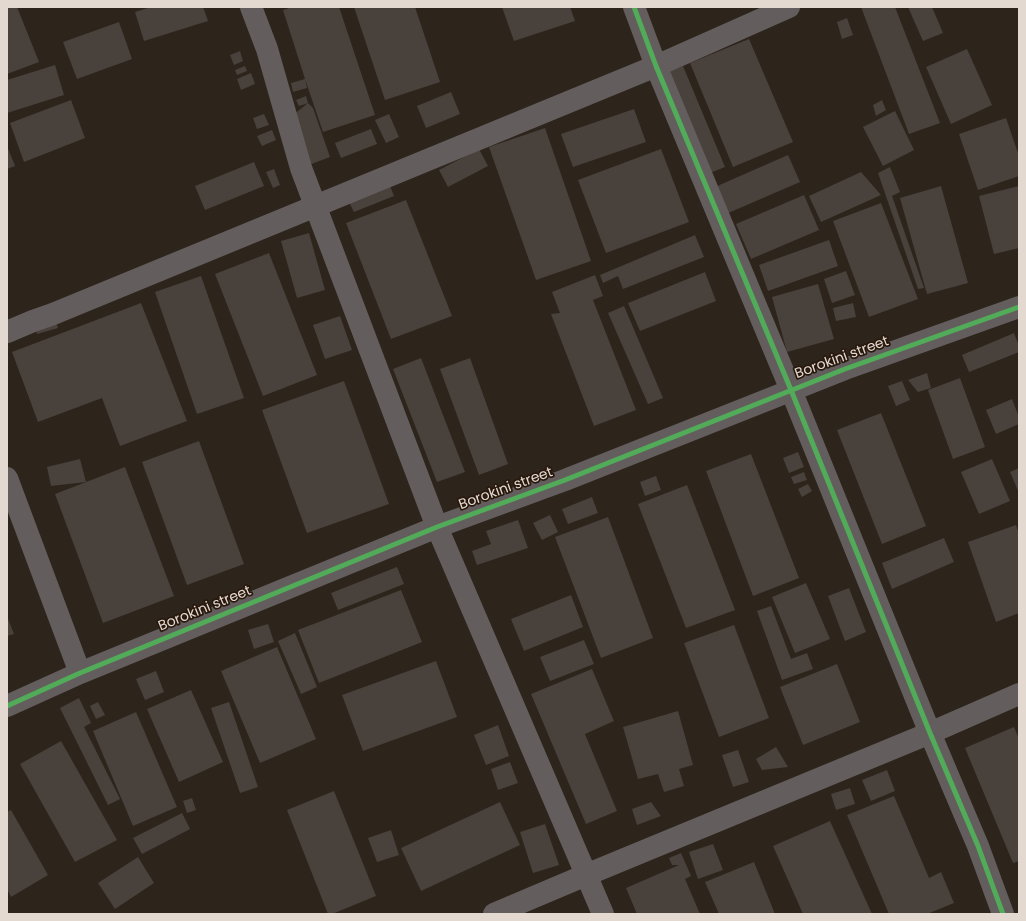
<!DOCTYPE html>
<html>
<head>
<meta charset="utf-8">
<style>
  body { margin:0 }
  #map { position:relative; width:1026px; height:921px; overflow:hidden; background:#2d241c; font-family:Poppins,sans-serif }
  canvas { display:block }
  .frame { position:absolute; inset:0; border:8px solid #e4d9d1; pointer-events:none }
</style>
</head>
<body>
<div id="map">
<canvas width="1026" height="921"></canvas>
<div class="frame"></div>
</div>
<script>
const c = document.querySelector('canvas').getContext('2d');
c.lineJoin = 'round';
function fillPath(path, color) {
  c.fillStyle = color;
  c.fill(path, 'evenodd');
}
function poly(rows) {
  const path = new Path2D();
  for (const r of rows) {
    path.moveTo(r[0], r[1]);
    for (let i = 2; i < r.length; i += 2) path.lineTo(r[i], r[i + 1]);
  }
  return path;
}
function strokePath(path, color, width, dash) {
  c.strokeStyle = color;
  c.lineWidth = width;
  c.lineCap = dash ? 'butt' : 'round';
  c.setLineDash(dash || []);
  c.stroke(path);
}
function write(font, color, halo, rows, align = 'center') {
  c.font = font + ' Poppins,sans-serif';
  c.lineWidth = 3.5;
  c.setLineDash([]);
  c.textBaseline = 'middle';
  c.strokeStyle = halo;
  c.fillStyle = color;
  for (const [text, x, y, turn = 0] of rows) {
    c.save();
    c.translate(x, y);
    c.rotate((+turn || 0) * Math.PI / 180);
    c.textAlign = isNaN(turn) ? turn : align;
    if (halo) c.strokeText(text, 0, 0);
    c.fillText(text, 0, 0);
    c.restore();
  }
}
fillPath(poly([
  [7,7,17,7,39,62,7,74],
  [151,7,203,7,208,21,144,41,135,12],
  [292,7,339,7,375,115,323,132,305,79,307,88,293,92,291,83,305,79,283,10],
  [354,7,415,7,440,82,385,100],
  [502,7,570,7,575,21,514,41],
  [861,7,895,7,940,123,909,134],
  [908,7,932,7,943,33,923,41],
  [847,18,853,35,842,39,837,22],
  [119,22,132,59,77,79,63,42],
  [749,39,793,142,733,167,690,63],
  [967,49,992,105,951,124,926,67],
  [240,51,243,61,234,65,230,55],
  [55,65,64,95,7,113,7,80],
  [245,66,247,71,237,75,235,70],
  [683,66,725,167,710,173,667,72],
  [251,73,255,84,241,90,237,79],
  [451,92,460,114,426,128,417,106],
  [306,96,308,103,299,106,296,100],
  [71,100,85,138,24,162,10,123],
  [882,100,886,110,876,116,873,105],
  [308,103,313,108,330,157,301,168,293,115],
  [634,109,646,142,573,167,561,134],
  [895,111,914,150,883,166,863,127],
  [264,114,269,125,257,129,253,118],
  [389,114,399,137,386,143,375,120],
  [1006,118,1019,156,1019,176,978,190,959,134],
  [545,128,591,261,536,280,489,147],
  [371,129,377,144,341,158,335,143],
  [272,130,276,140,262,146,257,136],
  [7,146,15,166,7,169],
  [479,149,488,166,448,187,439,170],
  [661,149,689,222,606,253,578,180],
  [788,155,800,182,726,214,715,187],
  [254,162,264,186,205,210,195,186],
  [890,167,900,192,892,196,924,288,918,289,878,173],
  [274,169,280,185,273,188,266,172],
  [861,172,881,195,821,222,809,196],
  [388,181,394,196,354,212,347,198],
  [941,186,968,283,927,294,900,198],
  [1019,186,1019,248,994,254,979,196],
  [804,195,819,230,751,259,736,224],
  [406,200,452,316,391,339,346,223],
  [881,203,918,299,869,317,833,221],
  [309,233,325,290,297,298,281,241],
  [695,235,704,257,623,289,618,276,603,283,600,275],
  [829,240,838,266,768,291,759,265],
  [269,253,317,375,263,396,215,274],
  [846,271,855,295,832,303,824,279],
  [705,272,716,301,640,331,628,303],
  [595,275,603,296,593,300,636,410,594,426,551,314,560,313,552,292],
  [201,276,244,398,197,414,155,292],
  [818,284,834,339,787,352,772,297],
  [141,303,187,421,120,446,102,398,38,422,12,352],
  [853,303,856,317,836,321,833,308],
  [624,306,663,398,648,404,608,313],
  [53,314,58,328,37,334,33,321],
  [340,316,352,350,325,359,313,325],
  [1014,333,1019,346,1019,352,969,372,962,355],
  [421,358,465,472,437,482,393,369],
  [470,358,508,464,479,475,440,369],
  [927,373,931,388,918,392,908,380],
  [960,378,985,447,953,459,928,390],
  [344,381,389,504,307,533,262,410],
  [902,381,910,400,896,406,888,386],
  [1012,399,1019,417,1019,424,996,434,986,410],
  [881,413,926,526,882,544,837,430],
  [199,441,244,564,187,585,142,462],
  [798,452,804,467,789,473,783,458],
  [751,454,799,578,753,596,706,471],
  [80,459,86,482,51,486,47,467],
  [992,459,1010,501,979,514,961,472],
  [125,467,174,596,103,623,55,494],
  [1019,468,1019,493,1010,472],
  [804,472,807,480,794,484,791,477],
  [656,476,661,490,645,496,640,482],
  [808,484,812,491,802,497,798,489],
  [687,485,735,610,686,628,638,504],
  [592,497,598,513,568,524,562,509],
  [550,515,558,532,542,540,533,523],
  [608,517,653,638,601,658,555,537],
  [518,520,528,548,477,565,472,551,491,544,486,531],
  [1016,525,1019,534,1019,613,996,622,968,542],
  [944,538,954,562,892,589,882,563],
  [397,567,404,584,338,610,331,593],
  [806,583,830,639,795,653,772,597],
  [849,588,866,632,845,641,828,596],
  [401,590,422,642,319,683,298,630],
  [571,595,583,627,524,651,511,619],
  [771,606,791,659,807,653,813,669,782,680,757,611],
  [7,616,14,634,7,636],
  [268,624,274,642,254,649,248,630],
  [734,625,769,718,719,737,684,643],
  [295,633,317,687,301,694,278,641],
  [584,640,594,664,550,681,540,657],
  [277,647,316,739,260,763,221,671],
  [436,661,457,717,363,751,342,695],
  [837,664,860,722,803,745,780,687],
  [592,669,614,721,585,734,617,811,586,824,531,694],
  [156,671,164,692,145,700,136,679],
  [191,690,223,762,179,782,147,709],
  [79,698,91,723,84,727,120,799,108,805,60,708],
  [98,702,105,715,96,719,90,706],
  [229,702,258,787,240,793,211,708],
  [678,711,693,765,679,769,684,786,664,792,658,774,638,779,623,727],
  [136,712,177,807,133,826,93,731],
  [498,725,509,756,486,765,474,735],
  [1014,727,1019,739,1019,861,1013,863,965,748],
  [61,741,117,840,75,862,20,764],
  [776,747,788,767,762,770,756,759],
  [738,750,749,782,733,787,722,755],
  [510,762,518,783,498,790,491,769],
  [887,770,895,791,871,801,862,780],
  [850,788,855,804,836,810,831,794],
  [334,791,376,896,332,914,328,914,287,810],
  [894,796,929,878,941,872,954,903,927,914,889,914,847,815],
  [192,798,196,810,187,813,183,801],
  [500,802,520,845,421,891,401,848],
  [651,802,661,816,637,825,632,809],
  [11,810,48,875,11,897,7,889,7,812],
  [182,813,190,829,142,854,133,838],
  [830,821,872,914,803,914,773,846],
  [545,824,559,865,533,873,520,832],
  [391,830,399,855,377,862,368,838],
  [713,844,723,870,698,879,689,852],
  [681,853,691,876,685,879,700,914,637,914,626,888,679,865,672,865,669,858],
  [138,857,154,883,115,909,98,883],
  [754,862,775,914,719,914,705,882]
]), '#49413c');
strokePath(poly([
  [251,7,267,49,301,168,437,527,603,914],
  [634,7,656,66,791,390,930,733,978,846,1003,914],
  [7,332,33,321,53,314,656,66,789,7],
  [7,478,80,673],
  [7,706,80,673,437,527,565,480,845,369,1019,307],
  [494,914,586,875,930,733,1019,694]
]), '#635e5d', 22);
strokePath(poly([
  [634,7,656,66,791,390,930,733,978,846,1003,914],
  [7,706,80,673,437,527,565,480,845,369,1019,307]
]), '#51ab58', 5);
write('14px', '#e4d9d1', '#29190d', [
  ["Borokini street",842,358,-20],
  ["Borokini street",506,489,-20],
  ["Borokini street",205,609,-22]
]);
</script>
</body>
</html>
